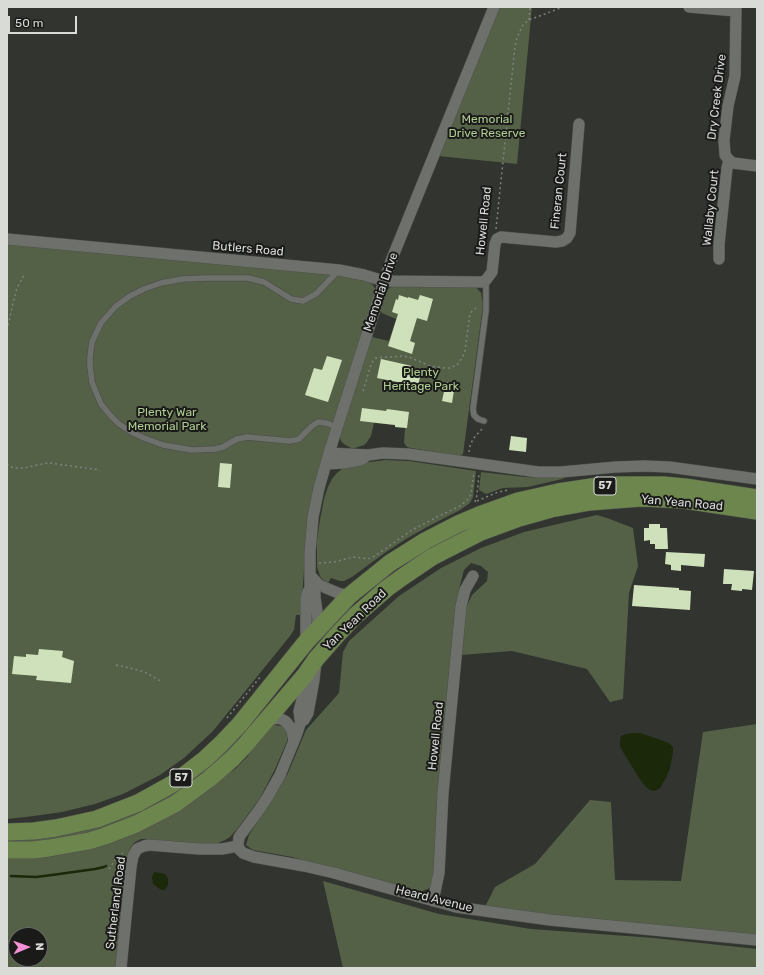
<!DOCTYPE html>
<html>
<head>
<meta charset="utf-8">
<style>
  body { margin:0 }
  #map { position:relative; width:764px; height:975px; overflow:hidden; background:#31342f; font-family:Rubik,sans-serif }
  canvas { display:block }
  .frame { position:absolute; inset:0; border:8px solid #d9dbd7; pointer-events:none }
  .north { position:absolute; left:8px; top:927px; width:40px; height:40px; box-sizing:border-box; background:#1a1b19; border:1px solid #666865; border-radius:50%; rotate:88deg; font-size:11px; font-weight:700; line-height:16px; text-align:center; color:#d9dbd7 }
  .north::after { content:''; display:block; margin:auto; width:14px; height:18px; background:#f391d5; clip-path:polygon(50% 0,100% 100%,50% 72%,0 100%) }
  .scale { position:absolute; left:8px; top:16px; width:69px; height:18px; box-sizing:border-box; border:2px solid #d9dbd7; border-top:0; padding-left:5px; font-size:12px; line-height:14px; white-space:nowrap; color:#d9dbd7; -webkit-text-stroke:3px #1a1b19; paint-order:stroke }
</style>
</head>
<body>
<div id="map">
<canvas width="764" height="975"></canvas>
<div class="frame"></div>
<div class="north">N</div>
<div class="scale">50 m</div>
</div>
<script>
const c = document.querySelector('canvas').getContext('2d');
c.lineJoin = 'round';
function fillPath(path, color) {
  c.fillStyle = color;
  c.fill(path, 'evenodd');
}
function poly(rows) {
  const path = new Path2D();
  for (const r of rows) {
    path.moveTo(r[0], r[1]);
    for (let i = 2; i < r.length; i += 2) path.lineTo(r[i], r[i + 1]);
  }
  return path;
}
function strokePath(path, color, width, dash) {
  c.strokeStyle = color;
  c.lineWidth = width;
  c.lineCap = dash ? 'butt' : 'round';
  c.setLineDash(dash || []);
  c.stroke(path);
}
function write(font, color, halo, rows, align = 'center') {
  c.font = font + ' Rubik,sans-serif';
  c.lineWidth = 4;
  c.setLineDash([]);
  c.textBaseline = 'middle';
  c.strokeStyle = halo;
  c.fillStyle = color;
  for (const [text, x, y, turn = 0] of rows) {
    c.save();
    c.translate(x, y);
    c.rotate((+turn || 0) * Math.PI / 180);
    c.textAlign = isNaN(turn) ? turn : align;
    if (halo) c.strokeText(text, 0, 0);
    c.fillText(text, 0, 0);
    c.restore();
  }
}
fillPath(poly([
  [498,7,532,7,517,164,438,156],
  [7,244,315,273,342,276,369,282,373,285,376,291,312,496,307,525,301,615,296,615,294,630,290,636,213,731,184,758,160,775,123,794,95,804,62,812,34,816,7,819],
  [393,286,476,287,481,293,483,305,482,313,463,454,458,456,411,448,407,447,404,443,405,428,395,427,395,425,374,423,371,436,367,442,364,445,355,448,351,448,344,444,341,441,340,437,341,432,372,337,389,341,396,319,382,313,380,310,386,291,388,289],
  [385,460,409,461,476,471,473,497,470,503,460,510,427,527,406,539,386,552,352,577,344,581,340,581,331,578,328,583,323,580,320,576,317,567,317,540,320,520,324,499,328,487,332,479,337,473,342,469,349,465],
  [481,472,525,477,550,478,567,477,562,479,528,487,503,488,486,494,479,490],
  [597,515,607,518,633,528,638,566,629,593,623,699,610,702,587,669,512,651,461,655,465,610,472,595,487,581,488,572,481,566,471,563,464,570,460,585,455,617,434,872,430,888,420,892,292,857,253,850,246,845,249,835,288,773,306,730,339,693,343,652,349,641,399,596,441,568,481,548,524,532,562,523],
  [757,724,757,935,553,917,485,907,495,887,535,864,590,800,611,802,615,880,681,881,703,732],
  [274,725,282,726,285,728,287,731,288,738,287,741,275,769,260,798,238,828,230,837,225,840,214,845,194,845,149,839,141,839,135,842,132,845,129,851,118,968,7,968,7,858,44,856,214,783,235,769,247,757,259,736,269,726],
  [16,935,40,935,40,959,16,959],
  [236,740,240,743,178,796,100,832,35,842,7,844,7,839,77,831],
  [323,881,439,914,531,929,654,938,757,949,757,968,343,968]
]), '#546147');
fillPath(poly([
  [633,733,640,733,655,738,669,743,673,747,673,752,670,768,666,778,660,788,657,790,653,791,650,790,647,788,641,781,620,747,620,740,621,736,626,734],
  [154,872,161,873,165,874,168,879,168,885,165,890,162,890,160,889,153,884,152,877]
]), '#1b2809');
strokePath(poly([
  [11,876,36,877,52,875,95,869,104,867,106,866]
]), '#1b2809', 2.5);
fillPath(poly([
  [399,295,408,298,408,297,418,300,420,295,433,299,427,321,417,318,410,341,415,343,412,354,388,346,398,314,392,312,396,299,398,300],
  [327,356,342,360,328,402,305,395,314,368,322,370],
  [381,359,412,366,411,371,421,373,418,386,377,378],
  [446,382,455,384,452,403,442,401],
  [362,408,386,411,387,409,409,412,407,428,395,427,395,425,360,421],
  [511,436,527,438,526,452,509,450],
  [220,463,232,464,230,488,218,487],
  [649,524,660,524,660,528,667,528,668,549,655,549,655,544,650,544,650,540,644,541,644,528,649,528],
  [666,552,705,554,704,567,681,565,681,571,671,570,671,565,665,564],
  [724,569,754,571,752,590,742,589,742,591,731,590,732,584,723,584],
  [634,585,679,588,679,590,691,591,690,610,632,606],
  [39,649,63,651,62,657,74,661,71,683,36,680,37,676,12,674,14,656,26,657,26,654,38,655]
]), '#cee1bb');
const lane = poly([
  [484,421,478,419,474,415,473,409,486,310,486,280],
  [337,427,326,423,318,422,312,426,299,439,295,440,290,441,247,437,237,439,223,447,215,449,192,450,163,445,144,438,133,433,119,424,110,415,101,404,95,390,92,382,90,366,90,357,92,342,101,323,116,306,130,296,144,289,161,283,183,279,207,278,248,278,264,282,291,299,303,301,316,294,339,270]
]);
const street = poly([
  [689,7,736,11],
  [736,7,735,76,728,106,724,140,725,155,729,160,733,163,757,166],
  [7,239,339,270,364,275,384,281,482,282,486,280,492,272,495,244,497,239,501,237,556,242,562,241,567,238,570,233,579,124],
  [719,259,719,244,727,168,729,160],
  [329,453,368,455,383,453,408,454,538,472,561,472,616,467,644,466,669,467,757,479],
  [326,464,344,463,360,460,364,458],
  [310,575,319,585,338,593,349,596],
  [310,588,315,594,315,597,318,619,317,629],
  [306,642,306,598,307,594,310,588,310,553,313,517,319,488,329,453,384,281,391,261,494,7],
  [305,675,303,696,299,711,300,719,301,721,296,736,280,775,267,798,259,810,239,837,238,845,239,849,243,853,254,857,304,866,334,873,456,907,550,920,757,940],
  [266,720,279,718,285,721,287,723,292,730,294,741],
  [301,721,304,720,308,713,314,680,316,661],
  [433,901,439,873,443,793,461,606,465,590,473,576],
  [121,968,131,867,133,856,137,849,144,846,149,845,199,849,222,849,238,846]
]);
const primary = poly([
  [7,832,34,831,56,828,97,819,138,803,174,783,205,759,222,743,240,724,306,642,349,596,390,563,425,541,458,524,479,515,518,501,558,492,598,486,619,485,663,485,685,487,757,498],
  [7,850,33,850,49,848,89,841,105,836,136,824,175,804,209,779,233,758,246,744,305,675,316,659,337,635,355,616,386,589,401,578,432,557,481,532,519,518,551,509,590,502,615,500,641,498,684,500,757,511]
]);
strokePath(lane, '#4f514d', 7);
strokePath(street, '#4f514d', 12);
strokePath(primary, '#4f514d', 18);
strokePath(poly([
  [529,20,530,7],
  [496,229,515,46,517,38,520,31,523,25,529,20,563,7],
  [7,330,14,299,17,288,24,275],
  [363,391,372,362,376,358,403,356,409,357,430,366,445,368,449,368,457,365,462,358,465,351,470,314,473,310,478,307],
  [469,452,470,446,473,439,482,429],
  [7,464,10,467,17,468,24,468,42,464,50,463,100,470],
  [477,501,498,492,509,490],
  [475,502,477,495,479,474],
  [319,563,334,562,354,557,368,559,375,556,412,530,437,517,460,506,466,501,469,498,471,494,474,473],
  [116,665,134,669,145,672,162,682],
  [227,718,261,676],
  [109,869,117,857,123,853]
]), '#80827e', 1.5, [2, 3]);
strokePath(lane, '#6e716b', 5.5);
strokePath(street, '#6e716b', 11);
strokePath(primary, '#6d864e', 17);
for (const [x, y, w] of [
  [605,486,22],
  [181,778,22]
]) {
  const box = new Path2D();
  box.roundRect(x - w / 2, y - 9, w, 18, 3);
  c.fillStyle = '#1a1b19';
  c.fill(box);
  strokePath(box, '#d9dbd7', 1);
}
write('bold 11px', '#d9dbd7', null, [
  ["57",605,486],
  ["57",181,778]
]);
write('12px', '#d9dbd7', '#1a1b19', [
  ["Dry Creek Drive",717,97,-83],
  ["Fineran Court",559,191,-84],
  ["Wallaby Court",711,208,-84],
  ["Howell Road",484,221,-84],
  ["Butlers Road",248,249,5],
  ["Memorial Drive",381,292,-71],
  ["Yan Yean Road",682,503,5],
  ["Yan Yean Road",355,620,-44],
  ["Howell Road",436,736,-84],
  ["Heard Avenue",434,899,14],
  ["Sutherland Road",116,903,-83]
]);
write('12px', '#b0cc92', '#1a1b19', [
  ["Memorial",487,120],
  ["Drive Reserve",487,134],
  ["Plenty",421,373],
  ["Heritage Park",421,387],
  ["Plenty War",167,413],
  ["Memorial Park",167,427]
]);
</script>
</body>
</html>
